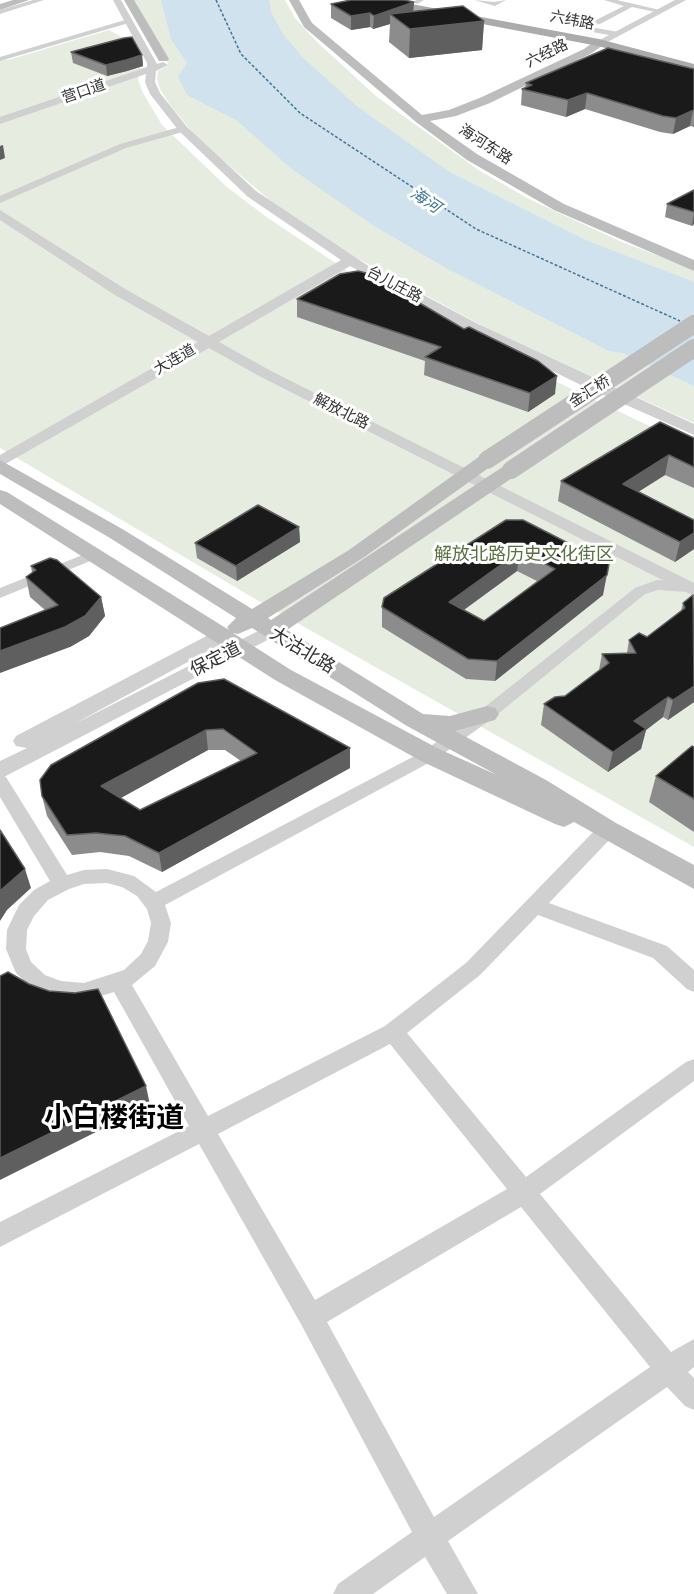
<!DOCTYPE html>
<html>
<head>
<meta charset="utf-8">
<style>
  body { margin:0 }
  canvas { display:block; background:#fff }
</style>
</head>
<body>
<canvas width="694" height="1594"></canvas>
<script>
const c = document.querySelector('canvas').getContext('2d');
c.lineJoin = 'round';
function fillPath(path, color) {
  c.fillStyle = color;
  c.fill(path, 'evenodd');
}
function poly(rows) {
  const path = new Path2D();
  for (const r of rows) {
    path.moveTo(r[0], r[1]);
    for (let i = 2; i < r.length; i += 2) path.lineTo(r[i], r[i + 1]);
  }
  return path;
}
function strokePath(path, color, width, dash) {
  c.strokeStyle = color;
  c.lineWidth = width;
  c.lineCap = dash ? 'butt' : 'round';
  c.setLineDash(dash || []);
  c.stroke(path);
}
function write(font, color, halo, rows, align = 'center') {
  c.font = font + ' "Varela Round","Noto Sans SC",sans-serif';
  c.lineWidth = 6;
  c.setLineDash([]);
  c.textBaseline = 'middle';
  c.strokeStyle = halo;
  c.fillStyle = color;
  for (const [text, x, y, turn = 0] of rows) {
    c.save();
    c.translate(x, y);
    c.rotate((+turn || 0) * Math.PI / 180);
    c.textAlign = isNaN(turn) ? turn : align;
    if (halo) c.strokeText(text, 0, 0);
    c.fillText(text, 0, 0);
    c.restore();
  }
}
fillPath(poly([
  [130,0,285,0,295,18,317,42,377,97,480,171,531,200,622,242,694,269,694,423,488,329,355,257,286,214,198,139,170,105,160,89,157,79,158,71,167,66,168,63],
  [109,30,134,44,143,58,138,80,143,93,162,125,227,187,265,216,352,274,466,339,694,447,694,847,262,603,0,448,0,57,8,60]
]), '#e6ecdf');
fillPath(poly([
  [161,0,269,0,271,12,283,34,303,58,358,107,448,171,588,241,694,282,694,386,623,353,609,351,444,267,371,224,292,169,236,120,187,95,178,77,187,63,171,39]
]), '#cfe2ee');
strokePath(poly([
  [216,0,241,54,300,113,476,229,680,321]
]), '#3f7597', 1.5, [3, 2]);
fillPath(poly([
  [33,0,44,0,0,14,0,10,33,0],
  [424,0,417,4,414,2,416,0,424,0],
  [474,0,494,2,506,0,495,6,474,0],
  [604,0,617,0,664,11,660,13,632,7,600,24,585,26,618,32,615,36,575,29,575,25,584,20,596,20,624,6,604,0],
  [125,20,132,22,0,61,0,57,125,20],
  [183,126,187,129,186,131,126,148,0,203,0,196,120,144,183,126],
  [95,550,102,554,100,557,0,598,0,588,95,550],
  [657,580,687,582,692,584,694,588,687,592,658,590,645,594,493,718,436,759,165,905,171,923,168,942,155,966,132,985,208,1116,385,1026,466,963,600,825,607,823,614,825,616,830,614,835,549,903,667,946,694,970,694,992,687,989,653,958,538,915,480,975,407,1033,526,1177,686,1062,694,1059,694,1081,540,1194,671,1352,694,1339,694,1367,688,1372,694,1378,694,1410,685,1406,667,1387,448,1541,478,1594,447,1594,425,1557,373,1594,333,1594,338,1584,412,1532,302,1326,199,1144,0,1247,0,1222,189,1126,114,992,84,1001,59,999,31,987,16,973,6,949,7,930,19,905,34,890,50,881,0,797,0,776,6,777,67,875,84,870,107,869,134,876,156,892,424,751,481,710,635,588,657,580],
  [107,883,122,887,137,896,147,909,151,923,148,941,141,954,124,970,84,983,61,981,45,975,31,962,26,949,27,930,34,916,48,900,69,889,84,884,107,883],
  [390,1044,507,1189,315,1300,218,1134,390,1044],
  [521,1207,650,1367,434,1517,327,1322,521,1207]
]), '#d0d0d0');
fillPath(poly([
  [113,0,121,0,157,64,163,62,168,65,156,71,155,82,160,93,187,127,256,191,367,265,478,324,694,424,694,435,581,385,468,330,350,266,219,342,271,371,694,583,694,596,261,377,209,348,0,467,0,455,198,342,115,295,0,220,0,210,125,289,209,336,341,260,248,197,179,131,150,94,145,82,146,74,0,124,0,117,147,67,147,63,113,0],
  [675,0,686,0,602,45,594,43,675,0],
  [270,625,277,627,280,631,277,635,0,779,0,761,27,748,16,746,13,741,16,736,214,632,221,630,228,632,231,636,228,640,74,724,270,625]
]), '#d0d0d0');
fillPath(poly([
  [13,0,29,0,0,10,0,4,13,0],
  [124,0,134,0,169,59,167,61,159,61,124,0],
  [289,0,299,0,312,23,422,115,449,110,482,97,584,49,595,41,603,41,603,45,592,53,490,103,456,116,430,121,477,154,564,204,694,260,694,271,554,210,467,160,416,122,304,27,289,0],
  [487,454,496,460,494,464,363,558,268,618,271,620,504,466,518,466,521,470,518,474,287,630,423,714,450,716,487,706,495,708,499,714,495,720,455,731,546,780,616,823,694,865,694,889,574,822,564,827,555,824,421,761,275,680,0,504,0,490,7,492,229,630,227,627,236,618,110,538,0,474,0,460,124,530,252,609,349,550,480,456,487,454],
  [252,628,407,726,497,775,439,749,291,670,233,633,238,634,252,628]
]), '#bdbdbd');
fillPath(poly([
  [366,0,390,0,599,39,694,64,694,72,598,46,372,3,366,0]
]), '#ababab');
strokePath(poly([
  [487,460,694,324],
  [511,470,694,348]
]), '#bdbdbd', 18);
fillPath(poly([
  [414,2,413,11,484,21,482,50,409,58,389,42,390,24,373,29,370,27,351,30,331,18,331,4],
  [71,52,142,55,143,66,127,71,107,76,73,63],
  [694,69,694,127,690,126,673,134,660,132,585,109,566,117,521,105,522,89,525,88,526,83],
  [694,190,694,224,692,226,665,217,667,204],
  [340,274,555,394,528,412,424,375,425,361,297,317,297,299],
  [694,438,694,488,665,475,638,492,694,520,694,549,675,562,558,501,561,481],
  [506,520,603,595,495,681,466,679,382,627,382,607],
  [517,571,537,581,484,621,464,610],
  [299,527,300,542,237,581,197,558,195,543],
  [31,566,101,597,105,616,89,636,70,647,45,610,30,597,26,577,32,573],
  [693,595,694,702,668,720,663,717,646,730,641,749,608,772,541,725,544,704,565,696,599,670,602,654,627,653,629,640,647,637,681,611,683,603],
  [198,683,350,748,350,768,162,872,129,856,100,852,72,855,47,816,42,796],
  [208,750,225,750,241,761,140,810,121,798],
  [694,747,694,832,649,802,656,776]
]), '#8c8c8c');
fillPath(poly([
  [414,2,413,15,390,14,390,24,373,29,374,16],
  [370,13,370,27,351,30,351,16],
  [484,21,482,50,409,58,410,29],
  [142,55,143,66,127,71,107,76,106,65],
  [587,93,585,109,566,117,568,100],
  [693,110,690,126,673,134,676,118],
  [3,145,5,158,0,160,0,146],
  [694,214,694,224,692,226],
  [557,376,555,394,528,412,530,393],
  [669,455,665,475,619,504,623,484],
  [299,527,300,542,237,581,236,566],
  [694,533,694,549,675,562,680,542],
  [520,551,517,571,447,622,449,602],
  [609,564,603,595,495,681,497,661],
  [101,597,105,616,89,636,70,647,0,673,0,651],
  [694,686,694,702,668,720,673,700],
  [668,697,663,717,646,730,641,749,608,772,613,752,634,721],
  [206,730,208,750,106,806,101,786],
  [350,748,350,768,162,872,159,853],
  [25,869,31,888,7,910,0,921,0,891],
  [146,1086,150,1105,0,1180,0,1158]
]), '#5f5f5f');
const building = poly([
  [351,0,404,0,414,2,374,16,370,13,351,16,331,4,351,0],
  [463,6,484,21,410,29,390,14,463,6],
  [132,37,142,55,126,60,106,65,71,52,124,38,132,37],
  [608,48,694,69,694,110,676,118,663,116,587,93,568,100,522,89,532,85,526,83,608,48],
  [694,190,694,212,667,204,694,190],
  [358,271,370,274,464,329,469,327,538,361,557,376,530,393,425,357,441,347,297,299,340,274,358,271],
  [660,422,694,438,694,467,669,455,623,484,694,520,694,533,680,542,561,481,660,422],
  [258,505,299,527,236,566,195,543,258,505],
  [506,520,523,520,609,564,607,575,497,661,468,659,382,607,384,598,506,520],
  [520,551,555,569,484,621,449,602,520,551],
  [50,558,57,560,101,597,85,616,65,627,0,651,0,628,58,605,26,577,36,570,31,566,50,558],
  [693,595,694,686,673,700,668,697,634,721,646,729,613,752,544,704,555,697,565,696,609,663,602,654,636,653,629,640,639,633,647,637,685,608,683,603,693,595],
  [224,679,350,748,159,853,125,836,96,833,67,835,42,796,40,780,51,765,198,683,224,679],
  [223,729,257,753,140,810,101,786,206,730,223,729],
  [692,746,694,747,694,799,656,776,692,746],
  [0,830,25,869,0,891,0,830],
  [8,972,29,984,49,991,75,993,98,989,146,1086,0,1158,0,976,8,972]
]);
fillPath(building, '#1a1a1a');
strokePath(building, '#5f5f5f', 1.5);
write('15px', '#333', '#fff', [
  ["六纬路",572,21,11],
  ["六经路",547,54,-26],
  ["营口道",84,92,-19],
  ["海河东路",485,145,33],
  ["台儿庄路",394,285,28],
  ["大连道",175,360,-30],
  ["金汇桥",590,392,-33],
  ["解放北路",341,412,27]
]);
write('italic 16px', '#3f7597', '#fff', [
  ["海河",425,201,34]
]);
write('18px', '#56703f', '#fff', [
  ["解放北路历史文化街区",524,555]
]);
write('18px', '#333', '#fff', [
  ["大沽北路",302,651,31],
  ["保定道",216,660,-27]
]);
write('bold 28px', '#000', '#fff', [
  ["小白楼街道",114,1120]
]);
</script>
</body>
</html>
